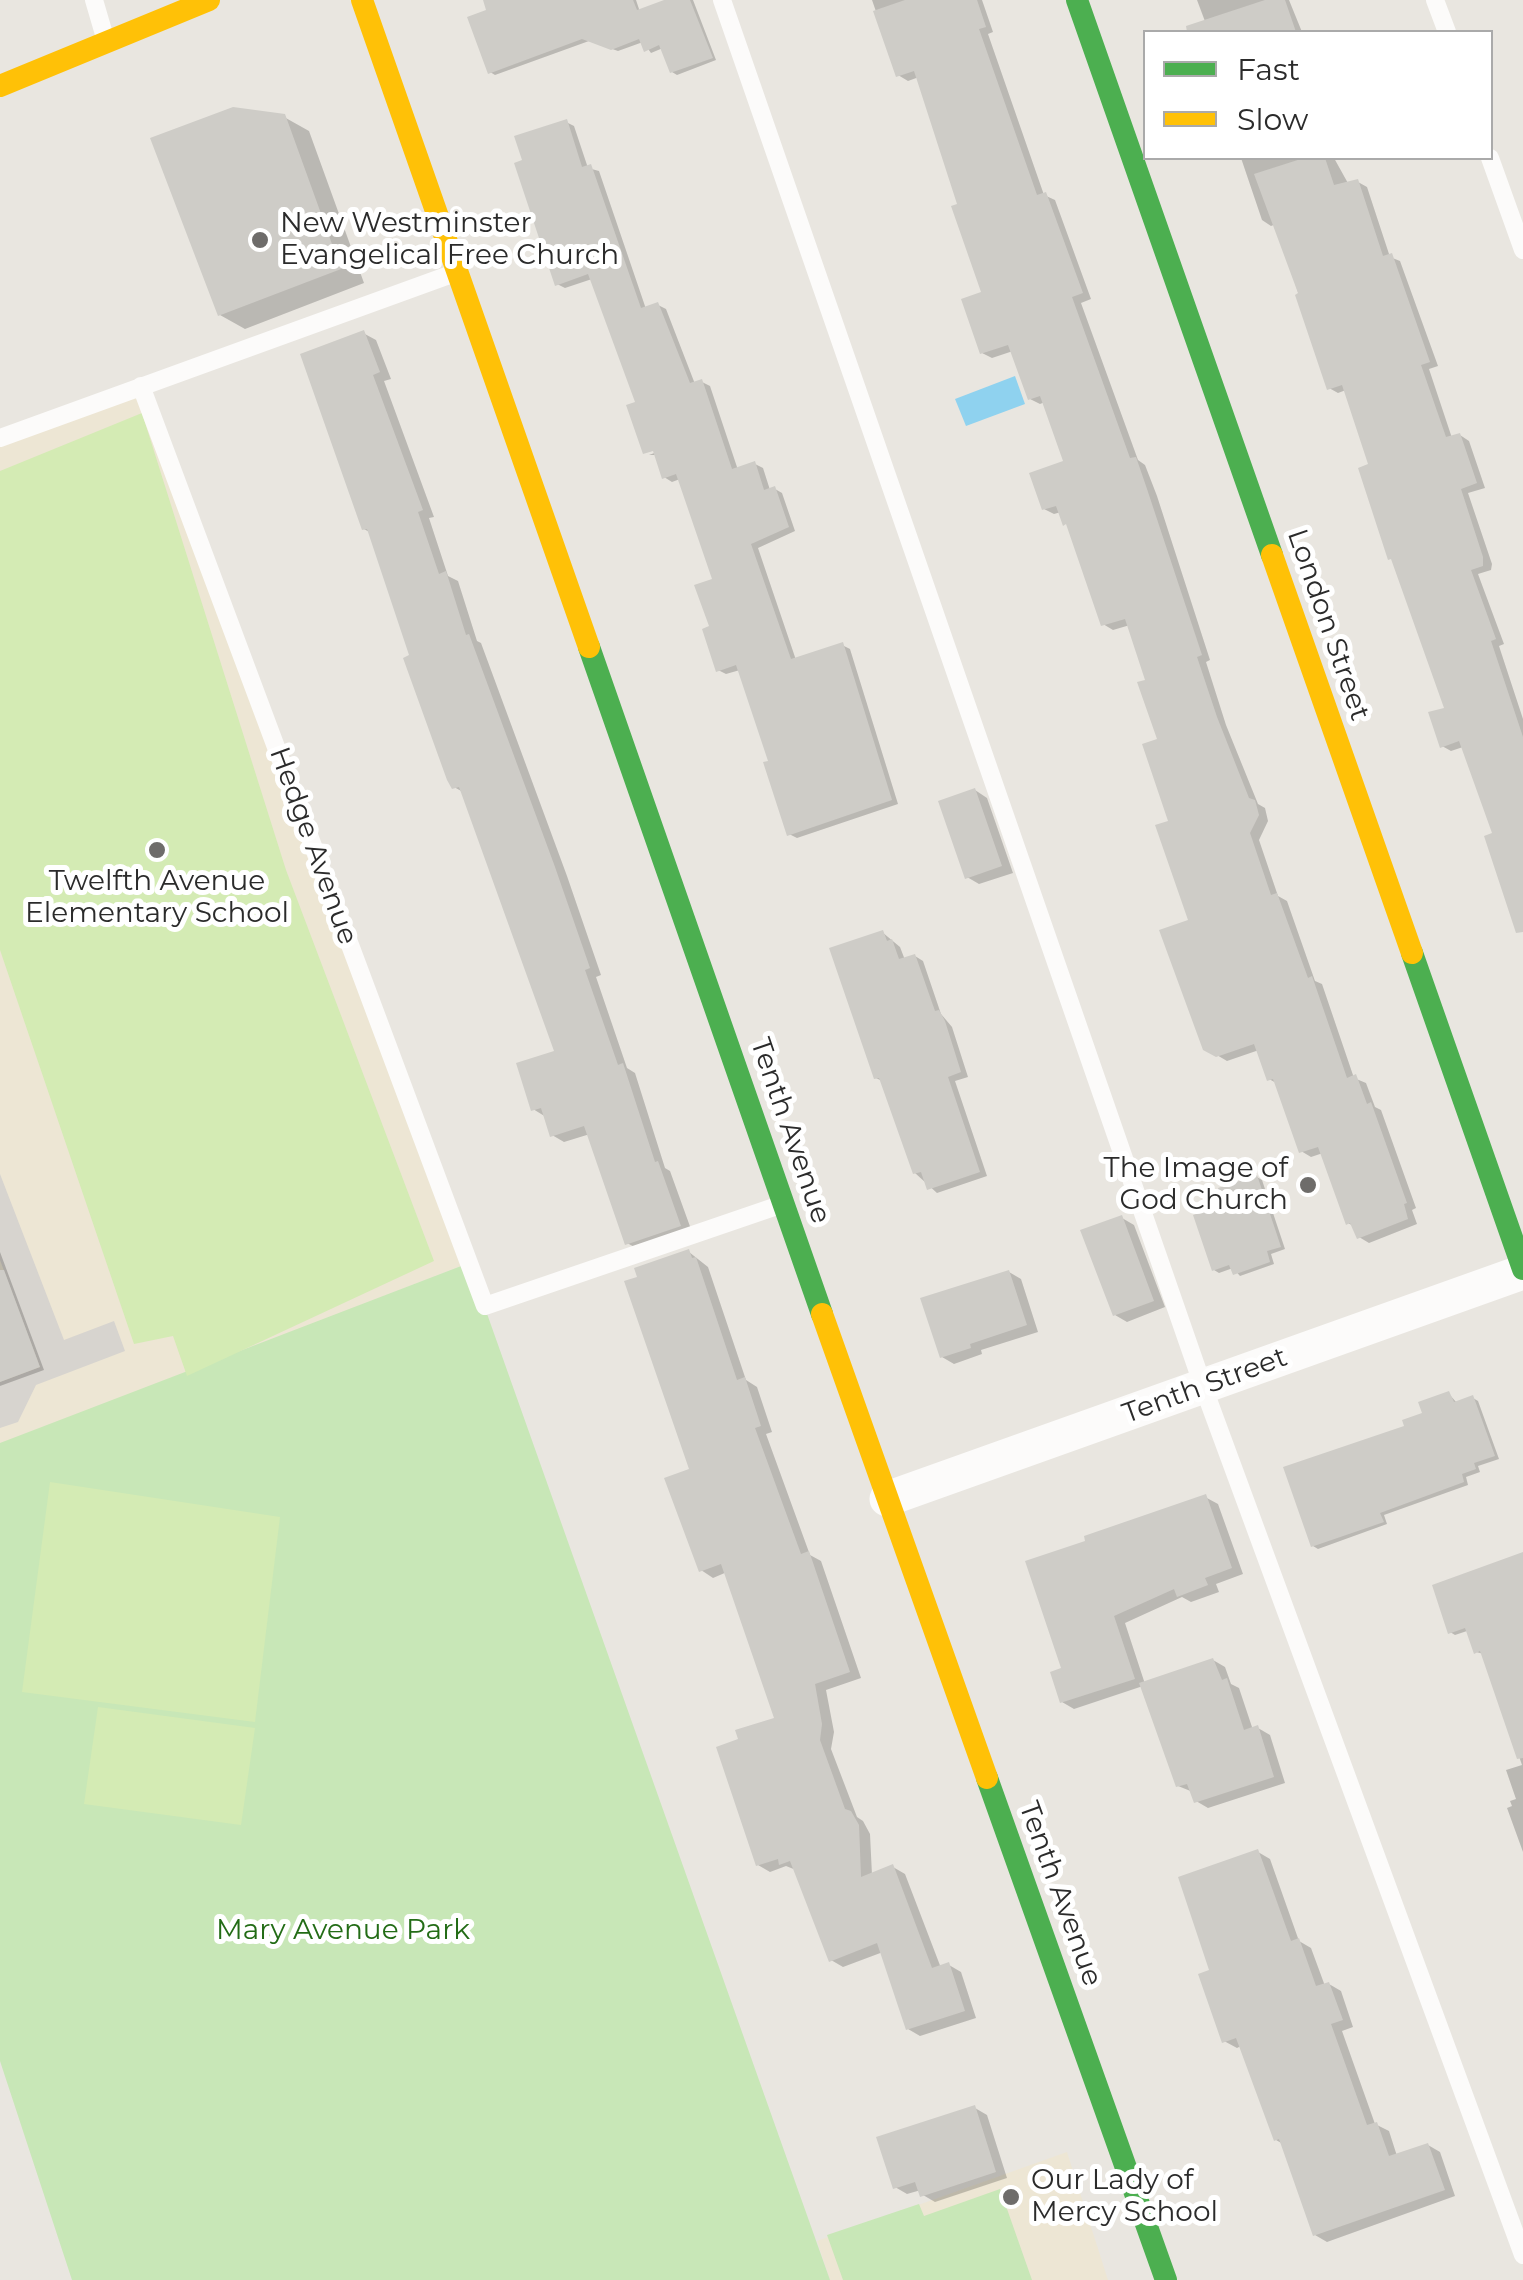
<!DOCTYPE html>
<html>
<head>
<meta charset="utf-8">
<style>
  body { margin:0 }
  #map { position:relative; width:1523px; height:2280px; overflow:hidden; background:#e9e6e0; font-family:Montserrat,sans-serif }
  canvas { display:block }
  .legend { position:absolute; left:1143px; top:30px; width:350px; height:130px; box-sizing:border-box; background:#fff; border:2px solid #aaa; margin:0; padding:12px 18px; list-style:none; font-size:30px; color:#2b2b2b }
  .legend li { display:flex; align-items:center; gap:20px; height:50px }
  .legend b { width:50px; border:2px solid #aaa }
</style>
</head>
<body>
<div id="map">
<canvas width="1523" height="2280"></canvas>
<ul class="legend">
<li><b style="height:12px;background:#4caf50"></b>Fast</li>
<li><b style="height:12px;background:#ffc107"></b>Slow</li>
</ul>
</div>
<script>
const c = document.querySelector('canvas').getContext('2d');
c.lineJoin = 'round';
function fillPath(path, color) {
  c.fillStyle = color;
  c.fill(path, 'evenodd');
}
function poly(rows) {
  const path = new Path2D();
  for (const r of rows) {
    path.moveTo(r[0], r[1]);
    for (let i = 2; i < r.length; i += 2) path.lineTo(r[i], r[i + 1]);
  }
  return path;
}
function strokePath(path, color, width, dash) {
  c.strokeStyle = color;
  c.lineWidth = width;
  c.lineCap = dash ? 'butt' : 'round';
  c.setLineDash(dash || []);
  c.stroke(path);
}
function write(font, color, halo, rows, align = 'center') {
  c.font = font + ' Montserrat,sans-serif';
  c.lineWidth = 10;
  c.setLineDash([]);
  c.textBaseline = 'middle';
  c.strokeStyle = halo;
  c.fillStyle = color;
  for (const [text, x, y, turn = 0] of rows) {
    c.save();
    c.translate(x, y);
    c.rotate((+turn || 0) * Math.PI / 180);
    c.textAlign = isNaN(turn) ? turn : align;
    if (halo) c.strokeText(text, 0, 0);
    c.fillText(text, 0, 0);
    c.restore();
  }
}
fillPath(poly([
  [141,386,469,1263,0,1446,0,437],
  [1067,2152,1108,2280,830,2280,817,2241]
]), '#ede6d4');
fillPath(poly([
  [469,1263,830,2280,72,2280,0,2061,0,1443],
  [1000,2189,1032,2280,843,2280,827,2235,919,2204,924,2216]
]), '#c8e7b7');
fillPath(poly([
  [142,413,286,870,434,1261,187,1376,173,1336,134,1344,0,950,0,471],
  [50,1482,280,1517,255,1722,22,1692],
  [98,1707,255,1728,241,1825,84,1804]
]), '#d4ebb4');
fillPath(poly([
  [0,1174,64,1340,114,1321,125,1351,36,1385,18,1422,0,1428,0,1382,40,1367,0,1260]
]), '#d7d4cf');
fillPath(poly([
  [1015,376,1025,404,966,426,955,399]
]), '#8fd2ef');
fillPath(poly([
  [519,0,636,0,640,12,671,0,693,0,716,60,677,75,672,72,663,48,651,53,643,42,618,51,589,41,495,75,490,72],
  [872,0,982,0,993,32,988,34,1044,195,1055,200,1091,299,1081,303,1138,460,1145,465,1157,496,1210,660,1206,662,1226,725,1258,804,1265,808,1268,821,1259,840,1278,896,1287,901,1315,981,1322,984,1354,1078,1366,1083,1375,1107,1381,1110,1416,1208,1412,1210,1417,1224,1369,1243,1359,1237,1355,1227,1348,1223,1323,1153,1311,1157,1301,1151,1278,1084,1269,1079,1259,1050,1227,1061,1205,1048,1191,921,1148,681,1130,625,1113,630,1103,624,1069,526,1061,512,1054,514,1044,509,1066,463,1045,402,1040,404,1030,399,1013,351,992,358,982,353,984,294,960,205,919,77,908,81,898,75],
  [1197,0,1289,0,1302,32,1209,32],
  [284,117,309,131,364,283,245,329,220,315],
  [566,122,574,126,588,168,599,171,646,309,658,305,666,309,695,384,702,382,710,386,738,470,755,464,763,468,770,490,775,489,782,493,795,531,758,548,796,660,842,645,850,649,898,804,797,838,789,834,771,763,740,670,726,674,718,670,712,628,715,581,680,479,672,482,664,477,657,455,649,455,665,449,645,452,638,403,592,279,565,288,557,284],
  [1241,158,1334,158,1349,185,1358,182,1367,187,1390,257,1400,261,1438,366,1429,369,1452,438,1460,435,1469,441,1485,488,1468,493,1492,564,1491,570,1478,574,1504,644,1499,646,1523,719,1523,901,1463,747,1451,751,1442,746,1447,709,1394,560,1371,466,1346,390,1338,393,1329,388,1276,224,1271,226,1262,220],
  [363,333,376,340,391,379,384,381,434,517,429,518,448,576,458,581,477,641,481,643,567,876,601,975,596,977,627,1068,635,1073,665,1168,670,1171,692,1232,640,1250,627,1243,590,1134,564,1142,552,1135,546,1117,533,1109,557,1053,463,792,454,787,371,533,364,529],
  [975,790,987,798,1013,873,979,884,967,877],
  [882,932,900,947,905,960,915,956,923,961,941,1014,952,1027,968,1077,955,1081,987,1176,937,1193,915,1173,882,1081,876,1078],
  [1257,1177,1262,1180,1285,1249,1271,1254,1274,1264,1240,1276,1233,1268,1219,1273,1214,1270,1227,1206],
  [1122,1218,1134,1225,1165,1307,1127,1322,1115,1315],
  [0,1252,44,1370,0,1386],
  [689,1252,708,1267,746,1380,757,1387,772,1432,766,1434,810,1555,821,1561,861,1678,826,1690,834,1732,831,1749,857,1817,863,1821,870,1834,872,1875,893,1867,905,1874,941,1968,949,1965,961,1972,976,2018,920,2036,908,2029,883,1952,843,1967,831,1960,796,1870,786,1866,770,1872,758,1865,741,1741,777,1719,727,1572,713,1578,701,1570,692,1470],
  [1009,1272,1021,1279,1038,1332,981,1350,982,1354,954,1364,942,1357],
  [1449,1394,1457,1403,1473,1398,1478,1401,1499,1459,1478,1466,1480,1472,1466,1477,1468,1485,1384,1515,1387,1524,1318,1549,1313,1546,1407,1428],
  [1205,1497,1218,1504,1243,1574,1216,1584,1219,1592,1191,1602,1182,1597,1125,1623,1145,1684,1213,1660,1225,1667,1231,1684,1239,1688,1253,1730,1258,1728,1270,1735,1285,1783,1208,1808,1196,1801,1193,1792,1178,1786,1143,1686,1074,1709,1062,1702,1064,1670],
  [1523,1564,1523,1852,1507,1808,1512,1806,1510,1801,1516,1799,1506,1770,1522,1765,1484,1654,1476,1652,1467,1631,1455,1635,1450,1632],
  [1258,1852,1270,1859,1299,1941,1311,1948,1325,1986,1329,1984,1341,1991,1353,2027,1342,2031,1375,2124,1389,2131,1397,2156,1428,2145,1440,2152,1455,2196,1327,2242,1315,2235,1283,2144,1276,2140,1241,2046,1237,2048,1224,2041,1212,1972],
  [975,2108,987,2115,1007,2178,935,2202,923,2195,921,2190,907,2194,895,2187]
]), '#0003');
fillPath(poly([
  [483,0,633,0,637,10,664,0,690,0,713,58,670,73,659,45,644,52,639,39,611,50,582,39,488,74,467,17,486,10],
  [905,0,977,0,986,27,979,29,1037,195,1046,192,1083,293,1072,297,1130,458,1136,457,1147,489,1202,655,1197,657,1217,717,1249,798,1255,800,1259,815,1250,833,1271,895,1277,893,1308,978,1312,976,1347,1078,1356,1074,1367,1104,1371,1102,1407,1203,1404,1204,1408,1219,1357,1239,1350,1223,1346,1225,1318,1147,1299,1153,1273,1079,1267,1081,1254,1044,1216,1057,1203,1050,1159,930,1188,920,1155,825,1168,821,1142,744,1157,739,1137,682,1145,680,1125,619,1101,626,1066,524,1063,526,1056,506,1042,510,1029,473,1063,461,1040,396,1028,400,1008,345,980,354,961,299,981,292,951,206,957,204,914,71,896,77,873,11],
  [1265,0,1285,0,1296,32,1187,32,1186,26],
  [233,107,285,114,341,269,218,316,150,138],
  [567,119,582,167,591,164,641,308,658,302,690,383,702,379,732,469,755,461,764,490,775,486,789,527,751,544,791,659,843,642,892,800,787,836,763,762,768,761,736,665,716,672,702,629,709,626,694,585,712,579,676,474,662,479,653,451,643,454,626,405,635,402,588,274,555,286,514,163,522,160,514,136],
  [1304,158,1325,158,1334,185,1358,179,1383,256,1392,253,1430,362,1421,365,1446,437,1460,433,1477,483,1461,489,1483,557,1483,566,1471,570,1496,639,1491,641,1523,737,1523,932,1516,933,1484,836,1492,833,1459,741,1440,748,1428,712,1444,708,1391,559,1388,560,1358,468,1368,464,1342,385,1327,390,1295,295,1298,293,1254,174],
  [364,330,380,372,373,375,423,510,418,512,439,574,446,571,466,635,469,634,555,867,590,968,585,970,618,1065,623,1063,655,1162,658,1161,681,1226,625,1245,584,1126,550,1137,541,1108,531,1111,516,1063,554,1051,459,787,452,789,447,780,403,658,409,655,367,529,362,530,300,354],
  [975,788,1002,866,965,879,938,801],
  [883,930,887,941,892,939,899,959,915,954,935,1011,939,1010,945,1021,961,1072,948,1077,980,1172,927,1190,921,1172,913,1174,879,1078,874,1079,829,948],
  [1257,1175,1281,1247,1267,1251,1270,1262,1233,1275,1229,1265,1212,1271,1193,1215,1223,1205,1218,1188],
  [1122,1215,1154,1301,1113,1316,1080,1230],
  [689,1249,692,1258,696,1257,737,1380,745,1377,761,1426,755,1428,801,1554,809,1551,850,1672,815,1684,822,1724,820,1740,845,1809,851,1811,859,1825,861,1877,893,1864,932,1968,949,1962,965,2011,906,2030,877,1943,829,1962,790,1861,779,1865,778,1859,756,1866,716,1747,738,1739,735,1730,774,1718,721,1564,699,1572,664,1478,689,1469,624,1281,637,1277,634,1268],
  [0,1270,4,1270,40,1367,0,1382],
  [1009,1270,1027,1325,970,1344,971,1348,940,1358,920,1298],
  [1449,1391,1454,1402,1473,1395,1495,1456,1474,1463,1476,1469,1462,1474,1464,1482,1380,1513,1384,1522,1311,1547,1283,1467,1404,1426,1402,1420,1422,1413,1418,1402],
  [1206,1494,1232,1568,1205,1578,1208,1585,1177,1597,1174,1589,1114,1616,1135,1679,1060,1703,1050,1672,1061,1668,1025,1561,1085,1541,1084,1536],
  [1523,1552,1523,1758,1517,1759,1480,1651,1474,1654,1465,1628,1448,1634,1432,1585],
  [1213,1658,1222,1680,1227,1678,1244,1730,1258,1725,1274,1777,1194,1803,1187,1784,1176,1787,1139,1683],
  [1258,1849,1291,1941,1299,1938,1316,1986,1329,1982,1343,2020,1331,2024,1367,2125,1377,2122,1389,2156,1428,2143,1445,2190,1313,2236,1279,2139,1274,2141,1236,2038,1222,2043,1198,1974,1209,1970,1178,1877],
  [975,2105,996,2172,920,2197,915,2182,893,2189,876,2137]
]), '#ceccc7');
strokePath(poly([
  [94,0,106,41],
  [722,0,1203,1386,1523,2255],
  [1435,0,1447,32],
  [1490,158,1523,250],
  [141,386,485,1306,780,1205],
  [0,438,452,274]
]), '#fcfbfa', 18);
strokePath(poly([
  [887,1499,1523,1272]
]), '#fcfbfa', 35);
strokePath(poly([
  [1077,0,1272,555],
  [589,647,822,1314],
  [1412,953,1523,1269],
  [987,1778,1166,2280]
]), '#4caf50', 22);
strokePath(poly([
  [362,0,589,647],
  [0,86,209,0],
  [1272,555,1412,953],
  [822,1314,987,1778]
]), '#ffc107', 22);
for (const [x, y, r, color] of [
  [260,240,10,"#6e6c6a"],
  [157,850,10,"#6e6c6a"],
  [1308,1185,10,"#6e6c6a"],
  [1011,2197,10,"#6e6c6a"]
]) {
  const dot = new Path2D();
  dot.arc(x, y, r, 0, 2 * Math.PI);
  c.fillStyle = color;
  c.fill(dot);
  strokePath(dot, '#fff', 4);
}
write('28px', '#2b2b2b', '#fff', [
  ["New Westminster",280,224],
  ["Evangelical Free Church",280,256],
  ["Twelfth Avenue",157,882,"center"],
  ["Elementary School",157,914,"center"],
  ["The Image of",1288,1169,"right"],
  ["God Church",1288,1201,"right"],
  ["Our Lady of",1031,2181],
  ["Mercy School",1031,2213]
], 'left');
write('28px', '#2b2b2b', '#fff', [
  ["London Street",1328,625,71],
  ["Hedge Avenue",313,846,70],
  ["Tenth Avenue",790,1131,71],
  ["Tenth Street",1205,1386,-20],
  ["Tenth Avenue",1060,1894,70]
]);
write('28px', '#236c16', '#fff', [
  ["Mary Avenue Park",343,1931]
]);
</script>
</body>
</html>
